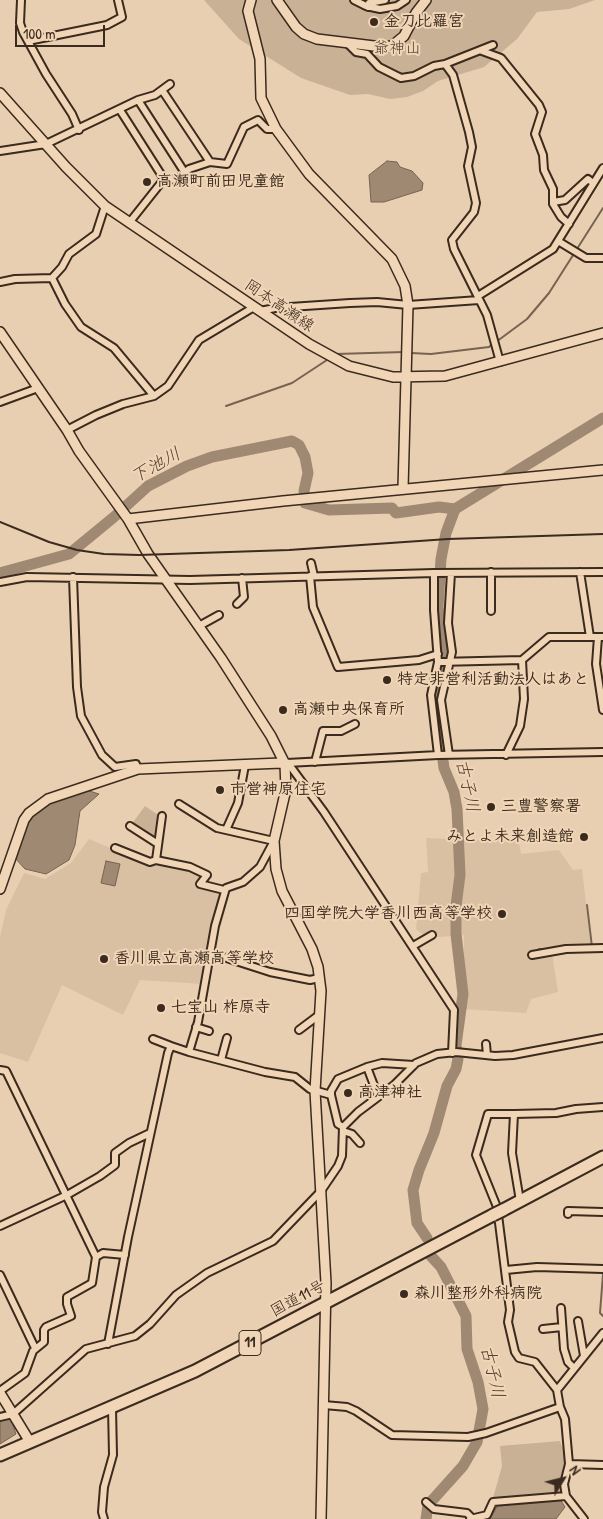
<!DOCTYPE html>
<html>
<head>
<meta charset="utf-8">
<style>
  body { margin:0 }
  #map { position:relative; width:603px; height:1519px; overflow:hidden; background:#e9cfb1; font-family:"Patrick Hand",sans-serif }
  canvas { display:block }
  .north { position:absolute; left:538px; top:1454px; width:50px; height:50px; -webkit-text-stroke:4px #f0d6b7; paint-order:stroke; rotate:54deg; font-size:14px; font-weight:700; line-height:20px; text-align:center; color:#3b2a1e }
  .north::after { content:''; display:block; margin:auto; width:18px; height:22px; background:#3b2a1e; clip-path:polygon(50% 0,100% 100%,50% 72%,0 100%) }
  .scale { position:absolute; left:15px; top:25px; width:90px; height:22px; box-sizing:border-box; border:2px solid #3b2a1e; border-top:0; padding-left:6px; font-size:15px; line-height:18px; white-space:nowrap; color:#3b2a1e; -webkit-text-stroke:4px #f0d6b7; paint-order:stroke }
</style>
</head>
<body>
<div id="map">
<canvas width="603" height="1519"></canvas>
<div class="north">N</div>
<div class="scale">100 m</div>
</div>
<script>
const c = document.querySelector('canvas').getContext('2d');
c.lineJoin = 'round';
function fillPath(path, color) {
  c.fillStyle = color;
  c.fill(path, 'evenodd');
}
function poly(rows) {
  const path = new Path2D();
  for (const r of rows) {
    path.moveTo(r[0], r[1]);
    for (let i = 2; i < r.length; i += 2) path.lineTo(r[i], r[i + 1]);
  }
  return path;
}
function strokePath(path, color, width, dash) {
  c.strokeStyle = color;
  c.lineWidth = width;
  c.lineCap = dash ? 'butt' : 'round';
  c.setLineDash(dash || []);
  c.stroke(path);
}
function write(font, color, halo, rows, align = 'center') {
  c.font = font + ' "Patrick Hand","Klee One",sans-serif';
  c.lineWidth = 4;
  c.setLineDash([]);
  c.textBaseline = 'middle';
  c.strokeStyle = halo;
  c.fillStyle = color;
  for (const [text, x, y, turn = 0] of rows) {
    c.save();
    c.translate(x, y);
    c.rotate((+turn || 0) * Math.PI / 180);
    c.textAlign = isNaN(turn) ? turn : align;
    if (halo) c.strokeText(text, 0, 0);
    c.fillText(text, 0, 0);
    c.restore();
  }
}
fillPath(poly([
  [426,838,519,842,521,854,559,850,573,870,582,869,591,946,551,947,558,992,531,999,526,1013,464,1009,464,935,427,938,416,929,421,873,428,872],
  [89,839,150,865,157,863,189,869,204,875,198,885,221,890,202,984,140,980,123,1015,62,985,28,1062,0,1053,0,937,6,910,24,873,45,879,71,863]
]), '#d9c0a3');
fillPath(poly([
  [204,0,595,0,569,9,537,12,517,39,484,67,438,81,423,91,407,97,390,99,368,94,350,95,301,78,239,39],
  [145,806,158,815,156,841,131,825],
  [560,1441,566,1457,560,1493,493,1498,502,1466,500,1446]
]), '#c9b196');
const water = poly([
  [387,161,397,162,400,167,412,171,423,183,422,190,384,202,371,202,369,175,387,161],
  [83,789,99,794,80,811,75,845,69,860,46,874,25,869,15,858,31,817,47,804,83,789],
  [106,861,120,864,115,886,101,883,106,861],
  [10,1416,16,1434,0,1444,0,1420,10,1416],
  [560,1499,565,1507,556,1519,490,1519,498,1505,513,1500,560,1499]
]);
fillPath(water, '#9f8973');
strokePath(water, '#776351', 1);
strokePath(poly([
  [496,342,527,319,549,293,603,208],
  [411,353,431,354,489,347,492,344],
  [336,354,404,352],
  [226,406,292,383,330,358],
  [587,905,592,947],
  [539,949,550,949],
  [603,1274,600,1313,603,1316]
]), '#776351', 2);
strokePath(poly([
  [305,503,329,510,392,508,396,513,439,507,455,509],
  [0,573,69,554,114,517,148,486,187,466,212,457,292,441,299,445,305,457,308,473,304,491],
  [427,1238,417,1223,413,1190,419,1170,434,1133,447,1086,456,1069,458,1059,456,1045,463,994,456,934,456,906,460,875,457,809,454,792,444,768,436,709,437,692,443,669,444,652,438,607,441,559,446,533,455,509,603,418],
  [426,1519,428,1505,463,1466,477,1442,483,1409,478,1382,467,1349,466,1316,441,1267,430,1255]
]), '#9f8973', 11);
const street = poly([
  [21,0,20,23,23,32,46,74,72,114,79,130],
  [354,0,366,6,380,9,397,6,406,0],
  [368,7,369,3,385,0],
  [28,41,107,25,122,17,118,0],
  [347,43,356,52,367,54,379,67,401,78,414,76,434,66,445,64],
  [493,45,445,64,453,75,469,132,472,147,468,166,476,203,474,212,452,240,454,249,487,315,500,362],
  [482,51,501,58,539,105,542,112,535,134,543,155,544,170,553,189,553,204,561,217,569,224],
  [162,90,210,162],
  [138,100,185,173],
  [120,110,164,179],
  [0,151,46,144,138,100,155,95,170,84],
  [553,202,565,200,588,179,593,183],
  [129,223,164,179,177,180,189,169,210,162,227,164,244,127,258,120,267,129,276,129],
  [558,241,586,258,603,258],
  [52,278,65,304,81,327,114,348,154,396],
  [0,282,15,279,52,278,62,267,69,254,96,234,105,206],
  [478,296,553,249,603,168],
  [260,311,275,308,350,303,377,302,408,305,479,300],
  [0,402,38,388],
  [67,430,96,415,123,404,154,396,168,386,199,340,254,307],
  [311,563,314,576],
  [580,572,590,637],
  [434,573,434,610,438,662,431,695,438,755],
  [310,576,313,607,338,667,419,660,438,654],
  [73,577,77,687,81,716,102,755,115,767,136,764,138,769],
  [0,582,27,577,190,580,434,573,603,572],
  [237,604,244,597,242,578],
  [491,611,491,572],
  [199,626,219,615],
  [598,637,596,664,603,710],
  [438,662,522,660,549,637,603,637],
  [449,755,441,700,452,652,448,623,451,573],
  [506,755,520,726,524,699,522,660],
  [315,762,323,731,341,731,355,724],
  [287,763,438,755,603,752],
  [288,763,324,812,454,1010,452,1053],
  [130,826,158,844],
  [226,830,238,803,245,765],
  [115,848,150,862,156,860,190,867,207,875,200,884,224,890],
  [156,860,162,816],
  [413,946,432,935],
  [211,953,270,972,310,980,319,978],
  [532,955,566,949,603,948],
  [196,1027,209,1031],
  [299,1030,319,1015],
  [153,1039,171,1046],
  [486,1044,487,1055],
  [189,1052,265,1072,295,1077,310,1089,331,1095,338,1124,343,1127],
  [221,1060,227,1038],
  [367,1067,378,1096],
  [0,1070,6,1071,96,1257,92,1283,67,1297,67,1304,71,1316,46,1327,44,1330,44,1342,33,1351,25,1373,0,1391],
  [331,1095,331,1091,338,1079,367,1067,382,1063,414,1065],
  [514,1114,488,1114,476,1155,497,1207,510,1310,508,1322,515,1352,519,1358,535,1362,557,1390,560,1407,565,1419,569,1464,564,1484,566,1496,584,1519],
  [343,1131,352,1134,360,1143],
  [520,1201,512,1153,514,1114,556,1113,576,1109,603,1107],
  [568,1214,568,1211,603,1212],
  [0,1226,67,1195,100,1176,115,1165,115,1153,129,1143,150,1133],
  [96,1257,103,1253,125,1255],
  [506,1270,537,1267,603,1269],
  [0,1275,35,1348],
  [561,1308,564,1349,568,1362,574,1368],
  [578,1321,584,1356],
  [543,1329,562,1327],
  [108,1344,128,1237,168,1053,171,1046,189,1052,198,1022,215,926,226,888,243,882,260,867,274,841,217,828,179,804],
  [557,1390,603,1333],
  [324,1405,347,1407,356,1411,392,1435,468,1437,486,1433,560,1407],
  [0,1417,13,1414,86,1349,135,1336,150,1324,176,1295,207,1273,273,1241,321,1191,338,1166,342,1156,343,1127,358,1112,394,1085,416,1063,437,1054,456,1052,495,1056,513,1055,603,1038],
  [569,1464,603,1465],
  [426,1502,434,1509,467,1513,471,1517],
  [104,1519,102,1512,104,1487,113,1455,112,1408],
  [470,1519,487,1515,493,1502,566,1496]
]);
const secondary = poly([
  [251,0,248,11,260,59,261,98,276,129,309,174,392,259,405,286,408,305,403,488],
  [277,0,296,27,304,34,317,39,382,47,392,46,404,36,416,13,426,0],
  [0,93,66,167,105,206,309,344,349,366,393,377,445,376,603,333],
  [0,332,67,430,79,451,128,519,148,554,221,658,271,736,285,764,286,789,274,841,276,869,282,891,312,949,318,967,321,991,315,1091,326,1283,321,1519],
  [128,519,283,501,603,470],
  [0,889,24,820,29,813,48,799,138,769,281,763],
  [0,1393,30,1442]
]);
const highway = poly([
  [503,1210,603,1157],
  [0,1455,195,1371,493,1215]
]);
strokePath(street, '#3b2a1e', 10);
strokePath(secondary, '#3b2a1e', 12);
strokePath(highway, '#3b2a1e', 15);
strokePath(street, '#f0d6b7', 6);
strokePath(secondary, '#f0d6b7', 9);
strokePath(highway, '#f0d6b7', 11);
strokePath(poly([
  [0,522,49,542,77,550,104,554,139,555,289,550,448,539,603,534]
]), '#3b2a1e', 2);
const highwayBridge = poly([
  [493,1215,503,1210]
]);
strokePath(highwayBridge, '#3b2a1e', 15, []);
strokePath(highwayBridge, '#f0d6b7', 11);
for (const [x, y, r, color] of [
  [374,22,5,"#3b2a1e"],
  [147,182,5,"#3b2a1e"],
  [387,680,5,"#3b2a1e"],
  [283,710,5,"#3b2a1e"],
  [220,790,5,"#3b2a1e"],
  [491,807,5,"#3b2a1e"],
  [584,837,5,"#3b2a1e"],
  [502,914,5,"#3b2a1e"],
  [104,959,5,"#3b2a1e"],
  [161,1008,5,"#3b2a1e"],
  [348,1093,5,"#3b2a1e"],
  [404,1294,5,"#3b2a1e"]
]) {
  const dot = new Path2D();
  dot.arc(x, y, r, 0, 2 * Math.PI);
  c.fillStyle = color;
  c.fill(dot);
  strokePath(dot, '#f0d6b7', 2);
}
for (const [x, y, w] of [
  [250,1343,22]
]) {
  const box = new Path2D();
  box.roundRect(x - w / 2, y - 12.5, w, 25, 4);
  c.fillStyle = '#f0d6b7';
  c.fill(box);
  strokePath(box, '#3b2a1e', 1);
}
write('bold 15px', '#3b2a1e', null, [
  ["11",250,1343]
]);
write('bold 16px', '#3b2a1e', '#f0d6b7', [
  ["金刀比羅宮",384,22],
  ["高瀬町前田児童館",157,182],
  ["特定非営利活動法人はあと",397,680],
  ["高瀬中央保育所",293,710],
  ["市営神原住宅",230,790],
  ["三豊警察署",501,807],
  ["みとよ未来創造館",574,837,"right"],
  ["四国学院大学香川西高等学校",492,914,"right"],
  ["香川県立高瀬高等学校",114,959],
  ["七宝山 柞原寺",171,1008],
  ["高津神社",358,1093],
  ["森川整形外科病院",414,1294]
], 'left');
write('16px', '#503e30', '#f0d6b7', [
  ["爺神山",397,49]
]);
write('16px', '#3b2a1e', '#f0d6b7', [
  ["岡本高瀬線",279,306,34],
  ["国道11号",298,1299,-28]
]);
write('italic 18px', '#544233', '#f0d6b7', [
  ["下池川",156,466,-29],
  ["古子川",467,786,78],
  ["古子川",492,1372,77]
]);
</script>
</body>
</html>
